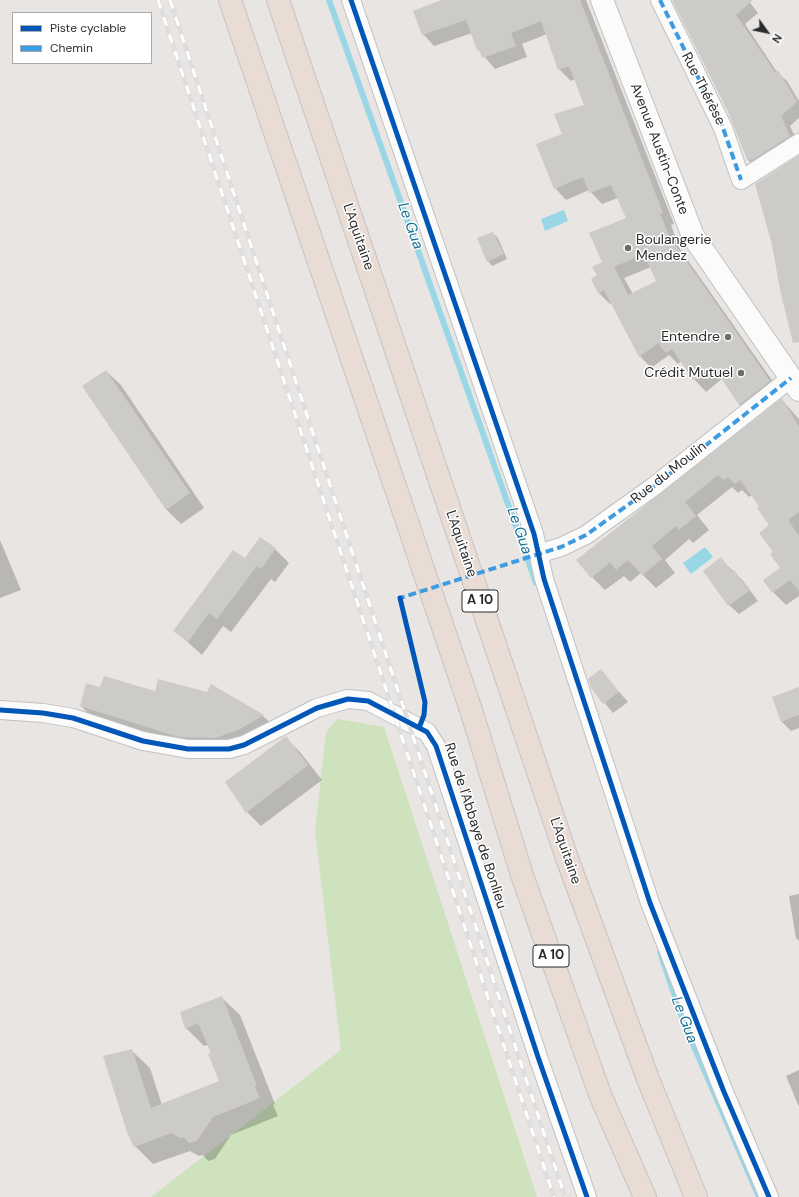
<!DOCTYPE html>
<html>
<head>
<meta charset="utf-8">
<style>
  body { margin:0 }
  #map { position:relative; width:799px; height:1197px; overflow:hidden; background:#e8e5e2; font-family:"DM Sans",sans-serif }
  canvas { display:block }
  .legend { position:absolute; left:12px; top:12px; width:140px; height:52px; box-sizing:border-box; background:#fff; border:1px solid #aaa; margin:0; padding:5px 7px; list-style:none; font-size:12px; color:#2b2b2b }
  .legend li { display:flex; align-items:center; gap:8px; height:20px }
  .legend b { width:20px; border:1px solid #aaa }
  .north { position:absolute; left:747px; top:12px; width:40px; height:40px; -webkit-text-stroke:3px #fff; paint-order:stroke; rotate:123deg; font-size:11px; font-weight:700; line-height:16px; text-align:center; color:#2b2b2b }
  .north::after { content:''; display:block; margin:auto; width:14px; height:18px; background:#2b2b2b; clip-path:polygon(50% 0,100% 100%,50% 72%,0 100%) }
</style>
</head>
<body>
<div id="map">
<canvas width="799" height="1197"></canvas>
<ul class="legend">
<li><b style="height:5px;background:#0057b8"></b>Piste cyclable</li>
<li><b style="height:5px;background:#3d9ce1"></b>Chemin</li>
</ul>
<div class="north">N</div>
</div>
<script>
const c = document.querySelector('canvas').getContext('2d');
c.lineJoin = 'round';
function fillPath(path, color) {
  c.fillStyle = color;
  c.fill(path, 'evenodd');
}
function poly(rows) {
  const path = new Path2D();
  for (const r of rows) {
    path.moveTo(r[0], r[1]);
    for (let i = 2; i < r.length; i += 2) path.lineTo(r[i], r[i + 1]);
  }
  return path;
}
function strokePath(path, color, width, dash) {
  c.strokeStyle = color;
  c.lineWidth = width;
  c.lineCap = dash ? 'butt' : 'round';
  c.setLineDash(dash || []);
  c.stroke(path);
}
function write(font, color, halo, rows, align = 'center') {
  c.font = font + ' "DM Sans",sans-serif';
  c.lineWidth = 3;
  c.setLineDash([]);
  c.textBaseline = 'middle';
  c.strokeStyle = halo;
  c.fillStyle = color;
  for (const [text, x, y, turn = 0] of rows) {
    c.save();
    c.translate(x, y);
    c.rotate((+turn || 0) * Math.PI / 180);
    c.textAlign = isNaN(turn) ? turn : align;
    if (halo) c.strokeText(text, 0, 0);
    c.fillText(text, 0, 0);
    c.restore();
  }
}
fillPath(poly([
  [337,719,384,727,537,1197,151,1197,341,1050,315,830,326,732]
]), '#cee2bd');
fillPath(poly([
  [564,210,568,221,545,231,541,219],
  [705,547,713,557,691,574,683,563]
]), '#9ad7e6');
fillPath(poly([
  [445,0,586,0,674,224,671,225,680,249,781,393,752,416,740,405,723,378,706,392,695,380,681,361,678,364,669,355,651,368,640,356,612,303,610,304,599,293,592,279,598,276,627,218,618,198,602,204,589,190,566,200,555,188,564,135,585,106,575,79,571,81,559,69,547,34,522,44,527,57,495,69,478,49,472,33,434,46,423,34],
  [651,267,657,282,633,294,624,278],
  [673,0,748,0,758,13,745,24,777,72,787,81,799,101,799,118,790,126,799,145,757,168,747,159,729,112],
  [493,233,498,238,507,259,492,266,488,261],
  [106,371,121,385,204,508,181,524,166,509],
  [782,400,799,419,799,596,786,605,773,592,781,569,774,552,771,525,752,495,749,497,742,490,738,493,732,487,697,515,709,530,693,543,689,539,665,560,675,573,656,588,641,573,630,582,624,576,605,590,592,577],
  [260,538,275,549,289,563,275,582,271,579,231,632,223,626,202,655,175,631,245,559],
  [0,540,21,590,0,598],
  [721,559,743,581,758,601,739,614,729,605],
  [601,671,628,702,613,713,592,688],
  [212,685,263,716,275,727,250,742,192,748,93,718,81,706,101,689,207,694],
  [799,688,799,728,791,731,781,721],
  [286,738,300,752,322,780,261,826,247,812],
  [799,894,799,941,796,938,789,896],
  [221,997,240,1015,275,1104,273,1105,278,1116,231,1135,215,1159,208,1161,203,1155,199,1156,190,1151,153,1164,135,1146,131,1050,150,1068,162,1105,220,1081,208,1045,204,1046,186,1028],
  [799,1070,799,1107,786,1076]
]), '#0003');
strokePath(poly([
  [329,0,536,583],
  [660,952,684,1023,759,1197]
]), '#9ad7e6', 6);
fillPath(poly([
  [442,0,580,0,663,213,660,214,669,236,770,381,739,405,713,366,694,381,672,349,666,353,658,343,639,357,604,290,598,293,591,279,597,275,592,267,602,262,589,233,626,218,611,185,589,193,583,177,554,189,536,144,562,134,554,114,584,105,569,66,558,70,541,21,511,33,516,46,482,58,479,49,477,50,466,20,422,35,413,11],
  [644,254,656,281,628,295,614,267],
  [672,0,753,0,736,15,775,72,778,70,797,102,781,116,790,136,752,160,747,159,728,112],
  [799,155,799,342,793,343,780,290,772,245,755,184],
  [493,232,504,254,487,262,477,238],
  [106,370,190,493,166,510,82,386],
  [782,398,799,427,799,512,788,520,799,536,799,591,790,580,772,593,763,580,780,568,770,554,773,552,759,533,769,525,757,508,759,506,740,480,735,484,728,477,724,480,718,475,685,502,696,516,679,530,676,526,652,546,662,559,642,575,628,560,616,570,610,562,591,578,576,560],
  [260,537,276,548,261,569,257,566,217,619,209,613,188,642,173,631,233,550,245,558],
  [721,557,732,572,734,570,749,591,728,606,703,571],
  [601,669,619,692,603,704,591,688,588,679],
  [104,676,155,691,158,679,207,692,211,684,264,715,238,730,215,738,179,737,80,706,86,683,100,687],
  [799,687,799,715,781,722,772,697],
  [286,736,308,765,246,813,225,782],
  [222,996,257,1086,255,1086,260,1098,213,1117,197,1141,189,1143,184,1137,180,1138,171,1133,134,1147,127,1132,103,1056,132,1049,151,1108,219,1081,208,1054,211,1053,198,1023,185,1029,180,1012]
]), '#cdcbc8');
const minor = poly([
  [351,0,534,534,544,579,650,903,724,1092,769,1197],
  [660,0,723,128,741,180,799,143],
  [538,554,561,547,586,535,653,487,791,378],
  [0,710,43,713,73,718,143,741,188,749,229,749,244,745,317,708,348,699,368,701,427,732,436,746,538,1057,587,1197]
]);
const secondary = poly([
  [602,0,693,236,799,390]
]);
const motorway = poly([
  [230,0,471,710,522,875,601,1097,645,1197],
  [278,0,568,861,648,1079,696,1197]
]);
strokePath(minor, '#c2c1c1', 20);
strokePath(secondary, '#c2c1c1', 24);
strokePath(motorway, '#c5c3c2', 24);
strokePath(minor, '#fcfbfb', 18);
strokePath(secondary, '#fcfbfb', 22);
strokePath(motorway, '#e8dcd5', 22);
const rail = poly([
  [158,0,554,1197],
  [170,0,565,1197]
]);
strokePath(rail, '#dedddf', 4.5);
strokePath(rail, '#fff', 3, [9]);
strokePath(poly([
  [660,0,723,128,741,180],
  [401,601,400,598,561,547,586,535,653,487,791,378]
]), '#3d9ce1', 4, [8, 4]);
strokePath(poly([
  [351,0,534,534,544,579,650,903,724,1092,769,1197],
  [400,598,425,702,424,715,419,728],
  [0,710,43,713,73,718,143,741,188,749,229,749,244,745,317,708,348,699,368,701,427,732,436,746,538,1057,587,1197]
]), '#0057b8', 5);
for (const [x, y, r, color] of [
  [628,248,4,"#6d6c6b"],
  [728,337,4,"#6d6c6b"],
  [741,373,4,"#6d6c6b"]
]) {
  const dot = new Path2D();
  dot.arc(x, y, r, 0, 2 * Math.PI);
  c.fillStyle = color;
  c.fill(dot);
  strokePath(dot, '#fff', 1.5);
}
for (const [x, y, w] of [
  [480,601,36],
  [551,956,36]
]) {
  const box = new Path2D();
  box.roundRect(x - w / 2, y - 11, w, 22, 3);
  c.fillStyle = '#fff';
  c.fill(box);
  strokePath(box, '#2b2b2b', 1);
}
write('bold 13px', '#2b2b2b', null, [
  ["A 10",480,601],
  ["A 10",551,956]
]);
write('14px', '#2b2b2b', '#fff', [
  ["Rue Thérèse",703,89,63],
  ["Avenue Austin-Conte",659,149,69],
  ["L'Aquitaine",358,237,71],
  ["Rue du Moulin",669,473,-38],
  ["L'Aquitaine",461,544,71],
  ["Rue de l'Abbaye de Bonlieu",475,826,72],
  ["L'Aquitaine",565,851,71]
]);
write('14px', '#2b2b2b', '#fff', [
  ["Boulangerie",636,240,"left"],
  ["Mendez",636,256,"left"],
  ["Entendre",720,337],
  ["Crédit Mutuel",733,373]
], 'right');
write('italic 15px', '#167093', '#fff', [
  ["Le Gua",410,226,70],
  ["Le Gua",519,531,71],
  ["Le Gua",684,1020,69]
]);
</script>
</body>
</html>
